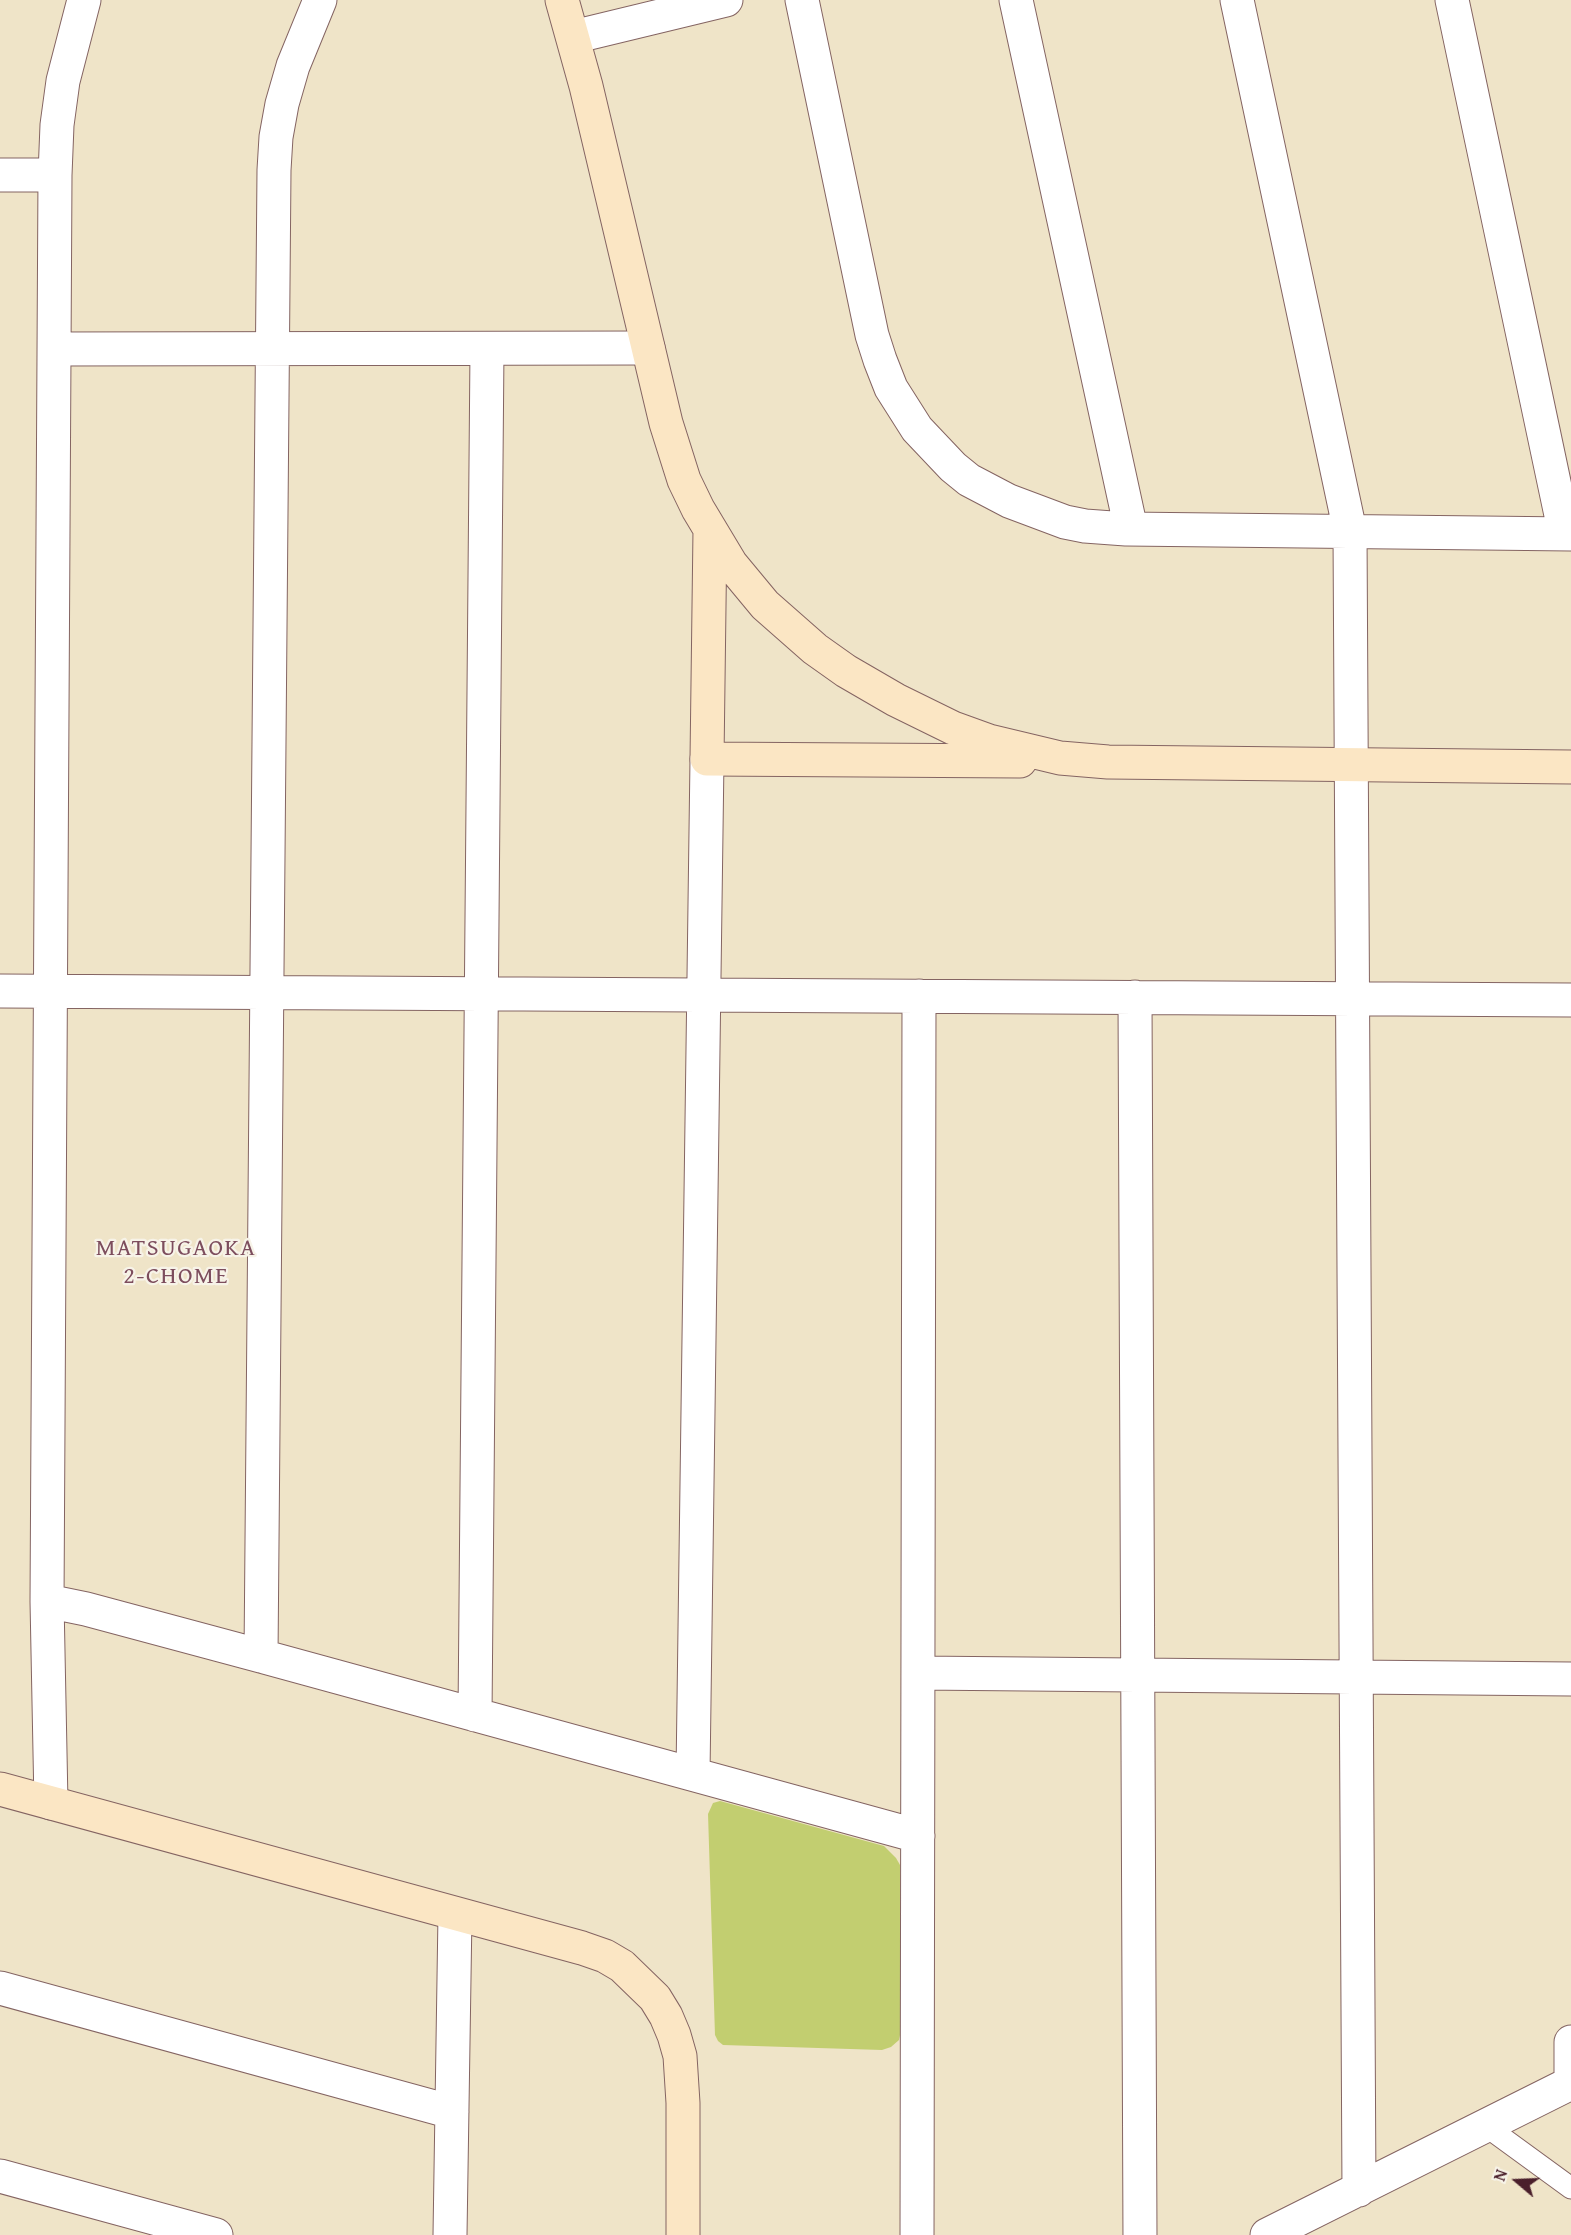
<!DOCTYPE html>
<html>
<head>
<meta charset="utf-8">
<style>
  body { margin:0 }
  #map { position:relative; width:1571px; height:2235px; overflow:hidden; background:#efe4c8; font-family:"Gentium Book Plus",serif }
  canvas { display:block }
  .north { position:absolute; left:1487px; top:2151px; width:60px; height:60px; -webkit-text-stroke:4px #f7f3e8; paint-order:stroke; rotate:289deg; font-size:16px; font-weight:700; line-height:24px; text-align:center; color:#4a1f2b }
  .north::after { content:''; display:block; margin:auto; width:21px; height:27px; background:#4a1f2b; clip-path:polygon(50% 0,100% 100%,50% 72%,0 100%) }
</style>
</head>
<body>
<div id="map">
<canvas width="1571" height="2235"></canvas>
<div class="north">N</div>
</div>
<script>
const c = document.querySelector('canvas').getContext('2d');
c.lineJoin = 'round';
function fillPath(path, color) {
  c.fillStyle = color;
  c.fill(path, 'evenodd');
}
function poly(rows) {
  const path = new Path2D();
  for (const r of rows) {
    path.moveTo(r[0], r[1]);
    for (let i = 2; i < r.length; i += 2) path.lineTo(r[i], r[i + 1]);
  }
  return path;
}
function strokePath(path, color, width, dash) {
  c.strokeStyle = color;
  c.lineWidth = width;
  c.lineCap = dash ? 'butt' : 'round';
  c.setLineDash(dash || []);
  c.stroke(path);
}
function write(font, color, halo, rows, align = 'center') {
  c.font = font + ' "Gentium Book Plus",serif';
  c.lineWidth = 4.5;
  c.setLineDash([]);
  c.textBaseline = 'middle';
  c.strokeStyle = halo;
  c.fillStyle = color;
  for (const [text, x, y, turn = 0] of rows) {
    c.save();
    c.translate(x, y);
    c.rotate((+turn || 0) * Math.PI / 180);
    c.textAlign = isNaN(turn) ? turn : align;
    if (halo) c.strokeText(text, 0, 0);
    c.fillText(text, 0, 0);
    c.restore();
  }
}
fillPath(poly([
  [720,1801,884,1846,896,1858,900,1865,900,2035,899,2040,891,2047,882,2050,723,2045,718,2041,715,2035,708,1814,713,1803]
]), '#c2ce70');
const lane = poly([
  [1486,2126,1571,2188]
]);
const street = poly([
  [802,0,872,335,880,360,891,388,917,429,953,467,969,480,1009,501,1065,522,1085,526,1126,529,1571,534],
  [1016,0,1131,529],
  [1237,0,1350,531,1359,2190],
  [1452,0,1565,534],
  [573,37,726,0],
  [0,175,55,175],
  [54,349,648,348],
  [0,991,1571,1000],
  [1135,997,1140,2235],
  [47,1601,86,1609,261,1656,918,1836],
  [261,1656,274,170,276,137,282,104,293,66,320,0],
  [918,1673,1571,1679],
  [475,1715,487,349],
  [693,1773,707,759],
  [51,1803,47,1601,55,175,57,125,63,81,84,0],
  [0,1988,452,2112],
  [0,2176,216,2235],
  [450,2235,455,1914],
  [917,2235,919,996],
  [1267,2235,1571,2083,1571,2042]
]);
const secondary = poly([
  [562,0,586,86,666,423,684,480,698,509,731,564,765,605,815,649,846,671,896,700,953,728,989,741,1060,758,1108,762,1571,767],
  [710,530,707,759,1020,761],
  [0,1789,582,1948,605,1956,622,1966,655,1998,666,2016,674,2035,680,2056,683,2103,683,2235]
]);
strokePath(lane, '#846462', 23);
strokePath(street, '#846462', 35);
strokePath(secondary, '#846462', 35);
strokePath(lane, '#fff', 21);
strokePath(street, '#fff', 33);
strokePath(secondary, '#fbe6c4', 33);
c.letterSpacing = '1.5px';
write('24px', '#7d4d5d', '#f7f3e8', [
  ["MATSUGAOKA",176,1249],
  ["2-CHOME",176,1277]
]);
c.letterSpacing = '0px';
</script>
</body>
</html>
